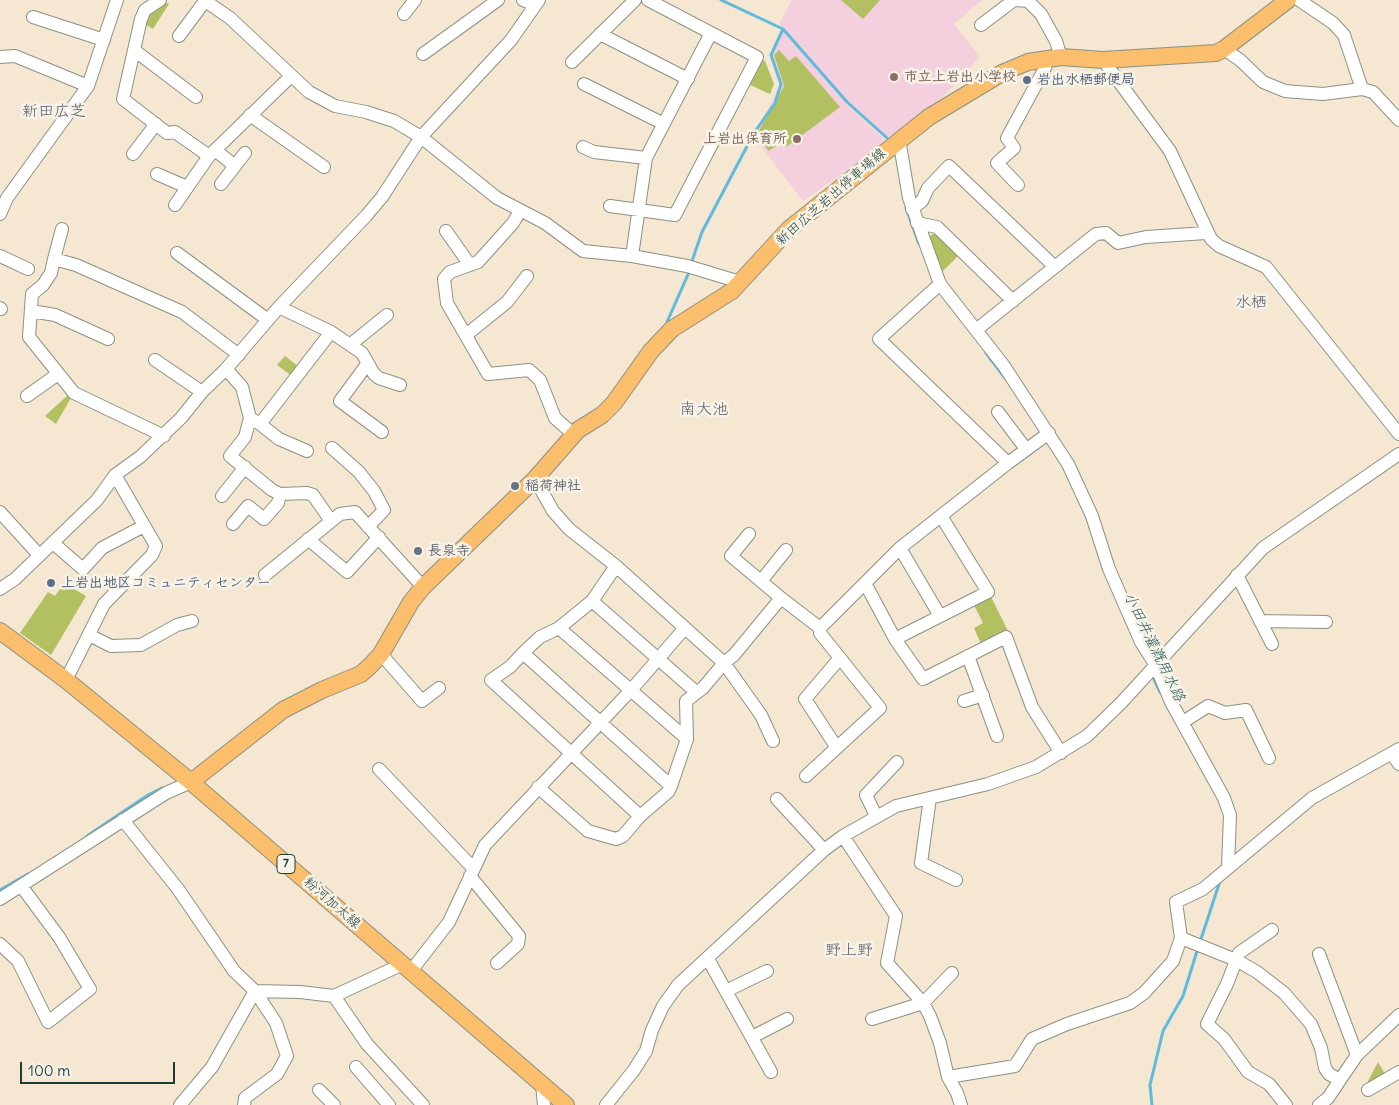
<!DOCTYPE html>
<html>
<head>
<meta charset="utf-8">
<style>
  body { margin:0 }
  #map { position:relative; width:1399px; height:1105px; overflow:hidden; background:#f5e7d1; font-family:Delius,sans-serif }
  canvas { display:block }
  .scale { position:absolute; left:20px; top:1062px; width:155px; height:22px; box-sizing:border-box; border:2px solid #1f3d34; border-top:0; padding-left:6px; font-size:15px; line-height:18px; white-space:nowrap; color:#1f3d34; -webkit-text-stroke:4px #f7f3e8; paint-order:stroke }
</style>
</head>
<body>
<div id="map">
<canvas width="1399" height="1105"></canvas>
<div class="scale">100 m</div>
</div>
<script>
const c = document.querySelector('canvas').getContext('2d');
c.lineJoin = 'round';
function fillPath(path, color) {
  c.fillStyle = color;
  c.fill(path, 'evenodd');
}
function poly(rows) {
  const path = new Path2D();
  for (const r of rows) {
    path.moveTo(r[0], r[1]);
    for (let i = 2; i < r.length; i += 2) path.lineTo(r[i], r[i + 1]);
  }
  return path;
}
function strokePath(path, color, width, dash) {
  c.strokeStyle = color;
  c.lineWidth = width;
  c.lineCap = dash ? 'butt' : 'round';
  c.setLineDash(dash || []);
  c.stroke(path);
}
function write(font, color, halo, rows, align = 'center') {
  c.font = font + ' Delius,"Klee One",sans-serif';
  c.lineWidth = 5;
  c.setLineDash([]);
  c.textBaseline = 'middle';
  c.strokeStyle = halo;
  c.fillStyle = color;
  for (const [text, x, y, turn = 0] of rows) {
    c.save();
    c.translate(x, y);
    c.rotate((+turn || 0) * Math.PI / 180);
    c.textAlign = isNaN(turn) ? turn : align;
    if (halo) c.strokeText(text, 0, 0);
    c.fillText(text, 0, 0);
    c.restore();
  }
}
fillPath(poly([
  [792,0,982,0,954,24,980,57,943,97,888,138,849,103,779,23],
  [783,31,847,105,885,140,856,164,803,201,754,137,780,85,771,56]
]), '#f4cfde');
fillPath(poly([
  [841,0,880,0,863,19],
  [167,3,169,4,153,29,145,24,153,10],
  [779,50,789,61,796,56,840,107,786,147,781,143,769,151,756,136,784,86,774,55],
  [760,59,765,61,774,84,770,94,748,84],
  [936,232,959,255,942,272,928,237],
  [285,356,299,367,292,376,277,365],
  [68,395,71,398,56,424,45,416],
  [64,583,86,596,51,655,20,633,48,592,55,596],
  [991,597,1008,631,981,644,974,628,983,623,974,605],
  [1378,1062,1385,1074,1366,1085]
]), '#b3c062');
strokePath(poly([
  [721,0,783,29,847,102,887,138],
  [906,208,919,244],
  [691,264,702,232,754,133,775,103,781,84,771,55,783,29],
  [667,322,690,270],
  [986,353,1005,378],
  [1152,675,1160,692],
  [87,836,148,795,162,788],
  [0,890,28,874],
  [1200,942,1220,881],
  [1152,1105,1150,1085,1163,1031,1183,996,1198,948]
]), '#5fbadd', 3);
const minor = poly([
  [160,0,145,10,141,19,123,99,167,133,175,132,209,156],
  [204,0,230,18,309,92,335,106,366,112,394,121,421,137,497,198,545,223,583,251,632,256,687,266,740,282],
  [523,0,535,5],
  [1016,0,1028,1,1041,14,1056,41,1061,57],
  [1299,0,1333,23,1344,35,1362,89],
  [404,14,415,0],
  [33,17,104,40],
  [981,25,1014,0],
  [600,34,688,79],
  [179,36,205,1],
  [1224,49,1240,60,1263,82,1285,91,1323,94,1362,89,1373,92,1399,120],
  [134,50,196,97],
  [423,54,498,0],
  [0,57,15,56,88,86],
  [1103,60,1170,151,1211,239,1219,246,1266,267,1399,434],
  [572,62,635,0],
  [584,84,664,124],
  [250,115,324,167],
  [899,139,909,198,940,284,1004,366,1068,464,1092,516,1109,569,1141,642,1155,664,1171,702,1224,798,1230,815,1228,867],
  [583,147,594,152,646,158],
  [215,150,235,166],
  [133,154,156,124],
  [157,174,187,187],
  [221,184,245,153],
  [1018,185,997,163,1014,148,1007,138,1045,68,1044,59],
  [175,205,209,156,291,76],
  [610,206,675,215,757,57,648,0],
  [912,209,922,201,928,188,949,166,1055,267],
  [520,211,513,223,478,262,450,272,444,279,447,303,488,374,529,370,540,380,555,418,574,435],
  [0,214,7,198,88,86,117,0],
  [917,223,937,227,1013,301],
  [446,231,470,265],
  [177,253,268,320],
  [0,256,28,269],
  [632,256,646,158,711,33],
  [54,259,62,229],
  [0,308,1,309],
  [31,311,55,315,108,339],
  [976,330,1096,234,1106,233,1118,243,1146,237,1206,233],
  [331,332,362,353,374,374,379,378,400,385],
  [466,335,507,302,527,276],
  [351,344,387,315],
  [155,360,202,392],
  [368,363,340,401,382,432],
  [226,369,242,387,250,418,245,437,230,456,272,490,280,494,307,493,313,495,331,521],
  [27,396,58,374],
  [998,412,1026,449],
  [250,418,260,424,331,332,279,307],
  [260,424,279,439,307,451],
  [164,436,74,393,29,337,32,294,43,285,51,273,54,259,76,265,182,312,239,355],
  [332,448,359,472,374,491,384,510,368,527],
  [1008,463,1049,433],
  [535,479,553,511,569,529,616,566,724,663,734,655,781,598,820,628,900,548,1008,463,879,339,940,284],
  [222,496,245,467],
  [0,512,39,555],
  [233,524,248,506,264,519,278,503,280,494],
  [749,534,731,556,781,598],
  [308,539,347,572,379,537],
  [53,543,83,569,102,548,144,526],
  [900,548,940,616],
  [265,575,340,514,355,512,423,587],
  [1237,575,1272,644],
  [761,581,786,550],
  [865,583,895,639,988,592,941,516],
  [0,589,15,579,97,500,115,475,140,457,181,418,202,392,226,369,279,307,366,216,382,197,421,137,511,40,539,0],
  [592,601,696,692],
  [1260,621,1326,622],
  [559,628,687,739],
  [89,635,111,646,141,645,177,625,192,621],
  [895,639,923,679,1006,637,1032,707,1061,753],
  [523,653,671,786,668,792,640,816,491,680,510,667,523,653,540,637,559,628,592,601,616,566],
  [381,654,422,701,439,688],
  [968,656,997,736],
  [66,680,104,604,152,555,156,546,115,475],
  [964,701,983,695],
  [1183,722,1208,706,1225,713,1246,710,1269,758],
  [837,748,805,699,840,658],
  [1392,754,1399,764],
  [379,769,473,868],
  [806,776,880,708,820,633,820,628],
  [671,786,687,739,686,701,703,688,724,663,761,715,773,741],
  [538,787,588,831,616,839,623,836,640,816],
  [930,798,921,863,956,880],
  [777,799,824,850],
  [876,816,866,795,897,762],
  [123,820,178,889,234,971,255,991,276,1023,287,1056,277,1074,245,1098,244,1105],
  [843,836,896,916,887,963,923,1003,930,1016,940,1043,948,1077,957,1093,961,1105],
  [470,876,519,936,518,944,497,963],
  [0,899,166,793,191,782],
  [1272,930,1239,953,1227,984,1207,1024,1224,1039,1248,1072,1269,1084,1286,1105],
  [1181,938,1236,960,1257,972,1284,993,1311,1024,1321,1048,1325,1068,1329,1074,1340,1080,1328,1098,1319,1105],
  [0,944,18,961,48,1022,90,989,59,937,22,887],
  [1319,954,1357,1055],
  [708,959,771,1072],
  [411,971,449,922,485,845,632,689,684,629],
  [726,991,767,971],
  [334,996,367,1044,423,1105],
  [872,1019,923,1003,952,973],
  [752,1037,787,1019],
  [356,1067,389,1105],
  [948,1077,1015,1066,1032,1039,1067,1024,1130,1003,1144,993,1173,961,1181,938,1176,902,1203,889,1312,798,1399,749],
  [1340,1080,1357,1055,1399,1015],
  [542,1084,544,1105],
  [319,1090,334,1105],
  [1368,1090,1399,1072],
  [180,1105,212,1067,255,991,300,992,334,996,403,964],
  [606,1105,634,1070,646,1051,652,1030,663,1006,678,985,824,850,843,836,896,806,988,784,1036,767,1087,736,1121,703,1263,548,1399,454]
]);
const major = poly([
  [0,631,66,680,191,782,566,1105],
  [191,782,283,710,322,690,361,674,370,666,381,654,411,602,423,587,535,479,578,430,602,415,614,403,651,351,672,329,732,291,789,229,929,117,1002,73,1028,62,1061,57,1103,60,1216,53,1224,49,1288,0]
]);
strokePath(minor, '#8a9282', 14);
strokePath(major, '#8a9282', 18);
strokePath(minor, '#fff', 12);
strokePath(major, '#fabe6d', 16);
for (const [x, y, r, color] of [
  [894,77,5,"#8d6e63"],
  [1027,80,5,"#5c6f8a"],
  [797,139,5,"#8d6e63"],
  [515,486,5,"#6b7280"],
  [418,551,5,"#6b7280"],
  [51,583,5,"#5c6f8a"]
]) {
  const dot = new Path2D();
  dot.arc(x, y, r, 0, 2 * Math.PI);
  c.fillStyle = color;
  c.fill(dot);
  strokePath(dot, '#f7f3e8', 2);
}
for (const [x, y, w] of [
  [286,864,18]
]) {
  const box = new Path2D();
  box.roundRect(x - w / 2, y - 9.5, w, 19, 4);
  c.fillStyle = '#f7f3e8';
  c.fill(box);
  strokePath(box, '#1f3d34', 1);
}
write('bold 12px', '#1f3d34', null, [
  ["7",286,864]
]);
write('bold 14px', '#785e54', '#f7f3e8', [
  ["市立上岩出小学校",904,77],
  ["上岩出保育所",787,139,"right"]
], 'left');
write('bold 14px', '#4e5e75', '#f7f3e8', [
  ["岩出水栖郵便局",1037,80],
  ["上岩出地区コミュニティセンター",61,583]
], 'left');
write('14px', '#1f3d34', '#f7f3e8', [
  ["新田広芝岩出停車場線",831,197,-41],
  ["粉河加太線",332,903,41]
]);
write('bold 14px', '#5b616d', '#f7f3e8', [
  ["稲荷神社",525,486],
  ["長泉寺",428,551]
], 'left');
write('italic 15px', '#2f5c5e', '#f7f3e8', [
  ["小田井灌漑用水路",1154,647,64]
]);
write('16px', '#595a69', '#f7f3e8', [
  ["新田広芝",54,111],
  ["水栖",1251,302],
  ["南大池",704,409],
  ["野上野",849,950]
]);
</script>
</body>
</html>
